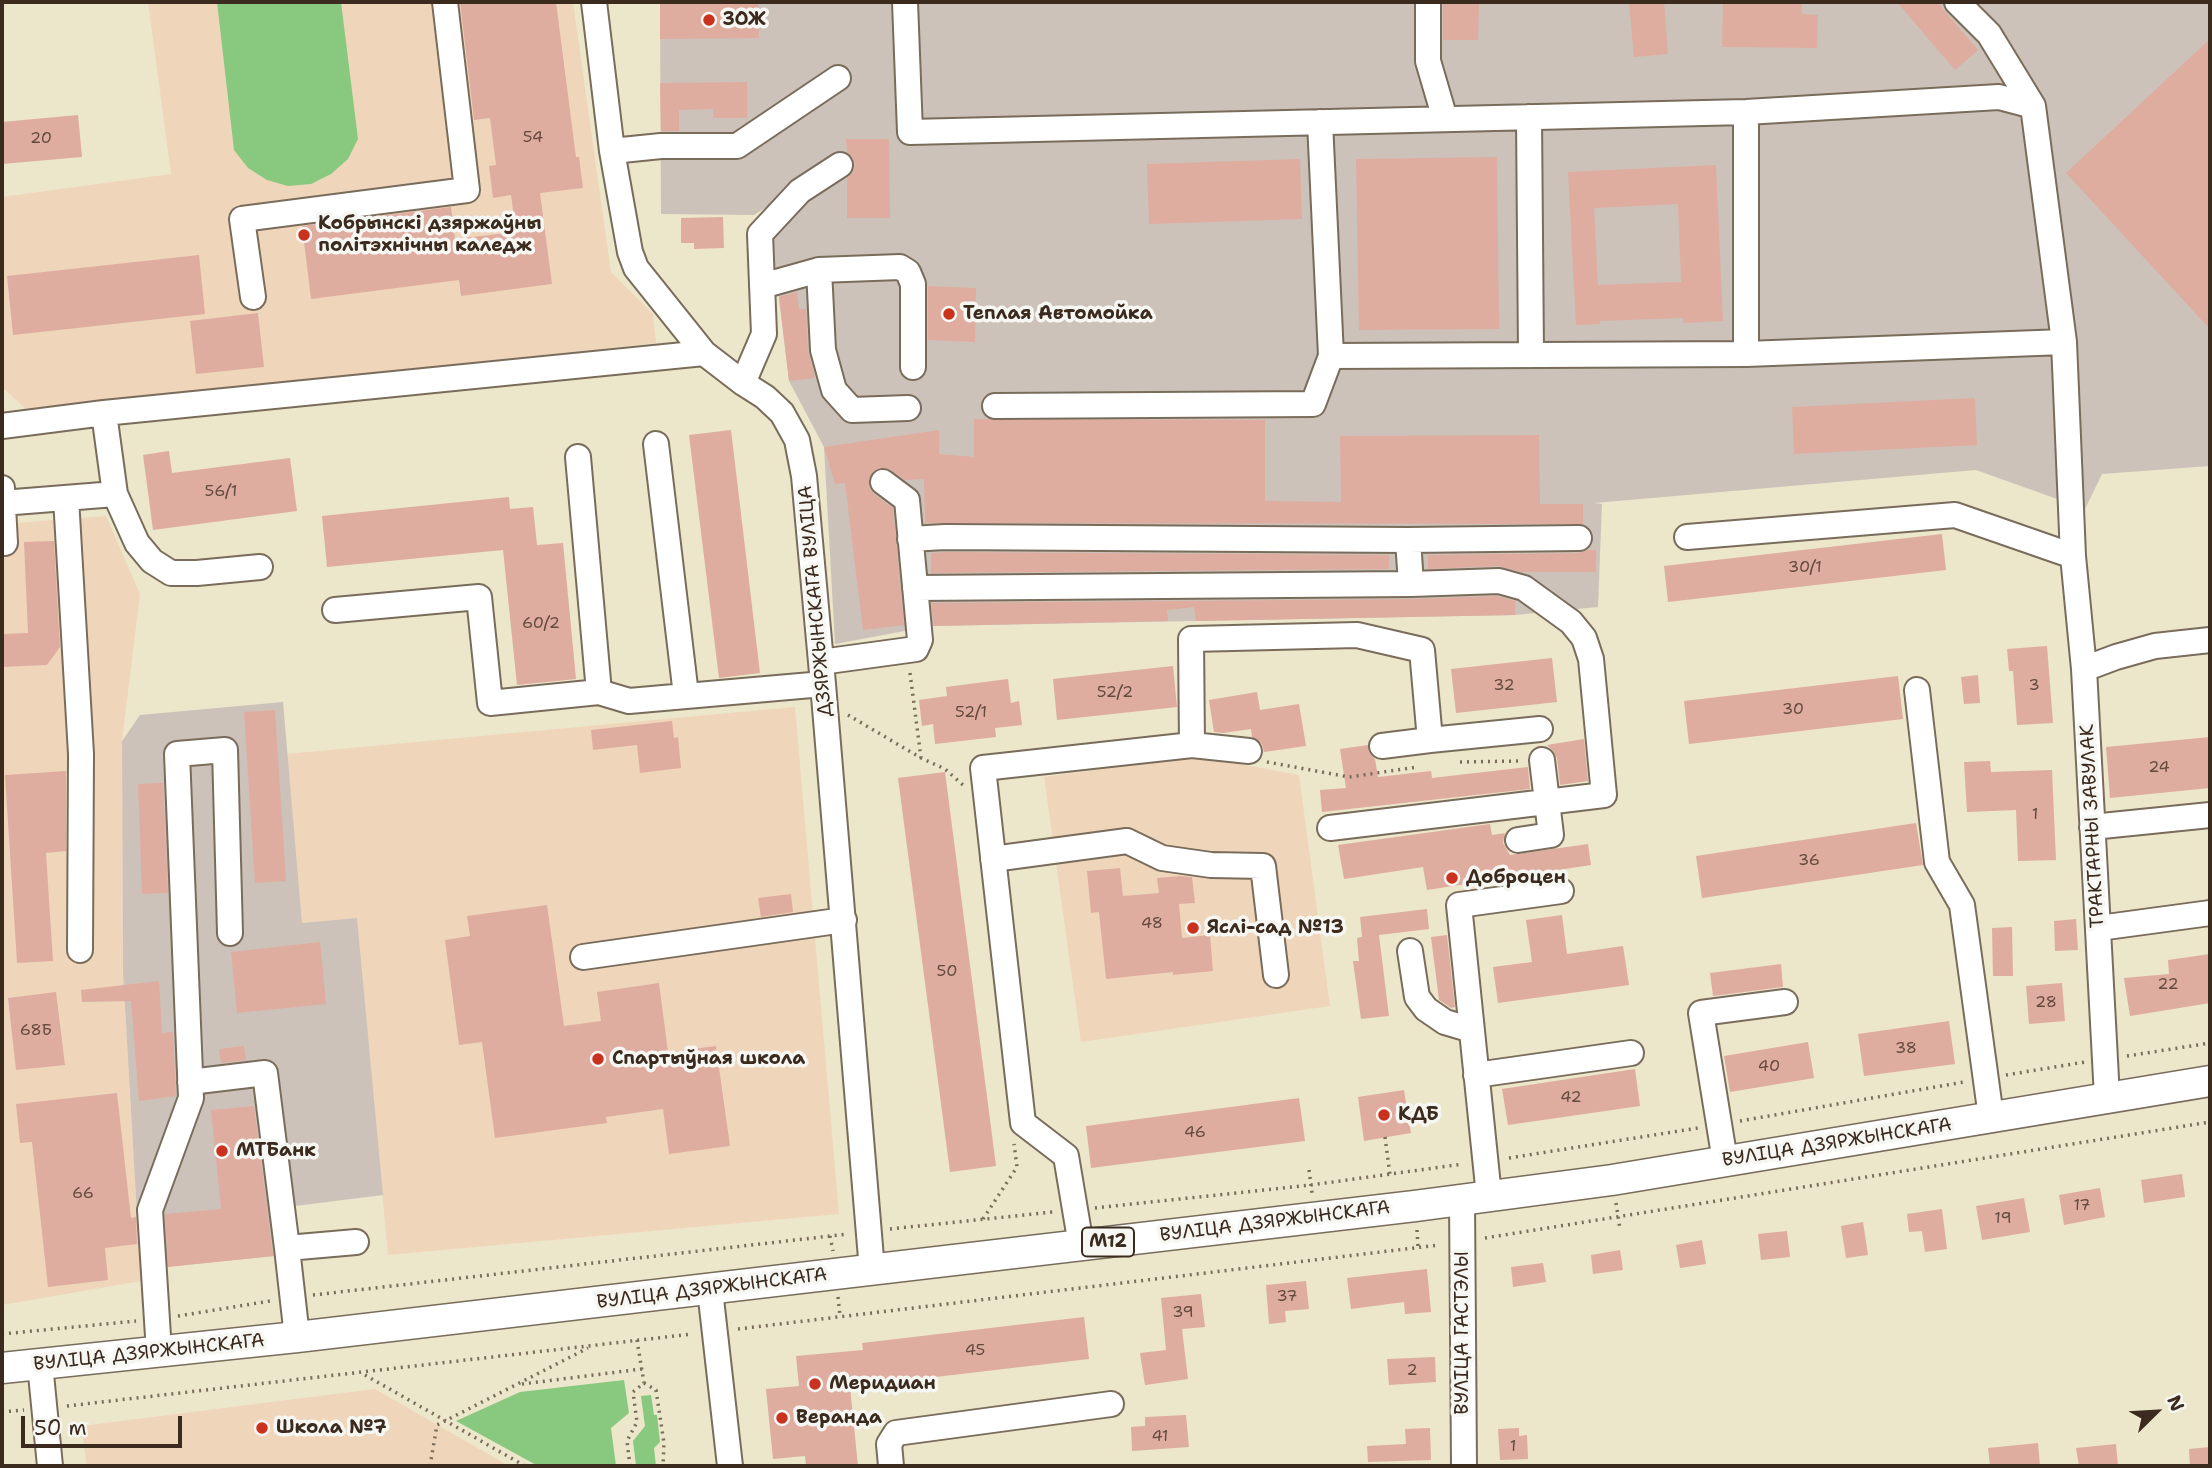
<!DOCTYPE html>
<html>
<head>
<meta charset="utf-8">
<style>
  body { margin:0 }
  #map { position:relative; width:2212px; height:1468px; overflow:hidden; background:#ece6cb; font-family:"Shantell Sans",sans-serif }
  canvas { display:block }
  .frame { position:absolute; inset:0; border:4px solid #3b2a1e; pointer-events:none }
  .north { position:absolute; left:2121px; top:1377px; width:70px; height:70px; -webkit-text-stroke:5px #f6f6f2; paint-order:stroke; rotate:66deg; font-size:19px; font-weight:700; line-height:28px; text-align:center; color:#3b2a1e }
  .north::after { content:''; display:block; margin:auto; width:24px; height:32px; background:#3b2a1e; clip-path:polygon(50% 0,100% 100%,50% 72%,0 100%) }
  .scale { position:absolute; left:21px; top:1416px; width:161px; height:32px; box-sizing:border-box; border:4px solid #3b2a1e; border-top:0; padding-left:9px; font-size:21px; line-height:24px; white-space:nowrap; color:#3b2a1e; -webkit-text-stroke:5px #f6f6f2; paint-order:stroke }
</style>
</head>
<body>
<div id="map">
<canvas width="2212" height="1468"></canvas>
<div class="frame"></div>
<div class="north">N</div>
<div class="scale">50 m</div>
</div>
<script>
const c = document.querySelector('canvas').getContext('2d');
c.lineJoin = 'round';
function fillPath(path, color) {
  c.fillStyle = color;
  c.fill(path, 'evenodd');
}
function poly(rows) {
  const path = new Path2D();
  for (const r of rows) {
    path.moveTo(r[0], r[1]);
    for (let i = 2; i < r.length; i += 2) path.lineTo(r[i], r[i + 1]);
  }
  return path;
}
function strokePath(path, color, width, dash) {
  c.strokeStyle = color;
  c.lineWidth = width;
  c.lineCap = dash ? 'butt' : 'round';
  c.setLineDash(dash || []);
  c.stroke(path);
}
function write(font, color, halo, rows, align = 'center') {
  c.font = font + ' "Shantell Sans",sans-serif';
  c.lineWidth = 7;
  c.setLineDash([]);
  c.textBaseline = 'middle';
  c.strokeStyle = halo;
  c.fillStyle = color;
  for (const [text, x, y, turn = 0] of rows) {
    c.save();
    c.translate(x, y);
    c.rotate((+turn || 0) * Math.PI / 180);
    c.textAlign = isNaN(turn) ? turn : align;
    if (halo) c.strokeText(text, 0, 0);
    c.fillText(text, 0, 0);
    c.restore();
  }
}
fillPath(poly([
  [148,2,573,2,611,272,653,314,656,343,27,410,3,388,2,377,2,197,171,174],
  [106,516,140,594,122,741,123,973,141,1281,2,1305,2,524],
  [795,707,839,1214,388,1255,357,919,302,923,286,754],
  [1198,756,1299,775,1330,1006,1081,1042,1044,777],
  [375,1389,509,1466,87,1466,81,1426]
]), '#efd6bb');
fillPath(poly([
  [660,2,2210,2,2210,466,2102,474,2085,509,1976,470,1594,503,1602,504,1598,607,1515,615,931,626,835,644,824,447,789,381,775,265,773,224,765,208,754,215,661,214],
  [283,702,302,923,357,918,383,1195,271,1209,275,1256,164,1267,140,1266,123,973,122,741,140,715]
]), '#cdc2b9');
fillPath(poly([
  [217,2,341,2,358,139,348,159,331,174,311,184,288,186,267,180,248,168,234,150],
  [624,1380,629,1413,611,1428,616,1466,538,1466,456,1421,520,1392],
  [651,1395,654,1415,657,1415,660,1442,654,1448,656,1466,636,1466,633,1441,645,1426,641,1396]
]), '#89c87f');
fillPath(poly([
  [460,2,556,2,576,157,579,157,583,188,540,193,552,284,461,296,459,280,311,299,302,226,451,207,455,239,516,232,511,195,493,198,489,166,496,165,490,118,474,120],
  [660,2,758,2,759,38,660,39],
  [1443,2,1479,2,1478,40,1443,40],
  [1629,2,1664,2,1668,54,1634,57],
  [1723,2,1802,2,1802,14,1818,15,1817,48,1722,47],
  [1897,2,1937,2,1978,50,1955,70],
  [2210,39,2210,329,2066,173],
  [747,82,747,118,713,118,713,109,679,110,679,131,661,131,660,83],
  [78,115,82,157,2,164,2,122],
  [846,139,889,139,890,218,847,218,847,178,853,172,855,165,853,158,847,152],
  [1497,157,1499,329,1359,330,1356,159],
  [1300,159,1302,219,1149,224,1147,164],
  [1716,165,1723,321,1683,323,1683,318,1600,321,1600,324,1576,325,1568,172],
  [1678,204,1681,282,1598,285,1594,208],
  [723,217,724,248,694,249,694,243,681,243,681,218],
  [199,255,205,314,13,335,7,276],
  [928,286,976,288,975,342,928,340],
  [797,292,799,309,806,309,808,351,815,378,789,381,779,297],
  [258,313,264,367,196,374,190,321],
  [1975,398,1977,445,1794,454,1792,407],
  [974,419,1265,420,1265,501,1341,502,1340,436,1539,435,1540,504,1583,504,1583,524,925,523,924,479,905,480,891,470,878,468,871,474,869,487,874,494,893,508,904,625,863,630,845,483,835,484,824,447,939,430,939,454,974,457],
  [731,430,760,673,719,678,689,435],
  [169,451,172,473,290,458,297,511,153,530,143,455],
  [509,497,510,509,533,507,537,545,563,543,576,679,517,685,503,550,327,567,322,516],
  [1942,534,1946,570,1668,602,1664,566],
  [54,541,60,647,47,665,2,667,2,634,28,633,24,542],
  [1588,550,1596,550,1596,572,1522,572,1498,566,1428,569,1428,555,1579,553],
  [945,552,1389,555,1389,569,931,573,931,553],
  [1497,596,1515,601,1515,615,1196,621,1194,607,1167,610,1168,621,934,626,931,603,1412,599],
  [2047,646,2053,723,2017,725,2013,671,2009,671,2007,649],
  [1552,658,1557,702,1456,713,1451,669],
  [1173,666,1177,707,1057,720,1053,679],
  [1978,675,1980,703,1964,704,1961,677],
  [1898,676,1903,719,1689,744,1684,701],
  [1008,679,1011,703,1019,701,1022,725,995,728,996,737,935,744,933,724,922,726,919,700,947,696,946,687],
  [1257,692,1260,710,1299,704,1306,746,1264,752,1262,744,1252,737,1251,729,1223,733,1214,732,1209,700],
  [275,710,286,881,255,883,244,712],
  [672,721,674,738,678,737,681,768,640,773,637,745,593,750,591,730],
  [2210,737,2210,788,2110,798,2106,747],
  [1584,739,1588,781,1560,785,1557,758,1553,751,1547,745],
  [1368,745,1370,754,1375,759,1378,777,1431,771,1432,778,1528,767,1530,789,1322,812,1320,790,1346,788,1340,749],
  [1990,761,1991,772,2052,770,2056,860,2018,861,2016,810,1967,812,1964,762],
  [66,771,66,851,46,853,53,961,17,963,5,775],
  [945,772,996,1166,950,1172,898,778],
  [163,783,168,893,142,894,138,784],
  [1916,823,1923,865,1702,898,1696,856],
  [1490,824,1492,835,1505,833,1503,843,1510,855,1588,844,1591,865,1427,890,1423,867,1344,879,1338,845],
  [1120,868,1123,896,1159,893,1157,878,1180,876,1192,877,1195,903,1179,904,1182,938,1210,935,1213,971,1173,975,1173,972,1106,979,1099,912,1091,913,1087,871],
  [791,894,793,912,761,917,758,898],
  [547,905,564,1026,601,1021,597,992,659,983,668,1052,716,1046,730,1146,669,1154,663,1109,606,1117,607,1123,495,1138,482,1042,459,1045,445,940,470,936,467,916],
  [1427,909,1429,929,1379,935,1389,1016,1361,1019,1353,961,1359,961,1357,938,1362,937,1360,917],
  [1562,915,1567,954,1623,946,1629,985,1498,1003,1493,967,1532,962,1526,920],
  [2076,919,2078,950,2055,951,2054,921],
  [2012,927,2013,976,1993,976,1992,928],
  [1447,935,1455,1007,1451,1008,1439,1000,1431,937],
  [320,942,326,1004,237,1013,231,952],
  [2210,954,2210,1003,2130,1016,2124,978,2169,974,2168,960],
  [1781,964,1783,987,1713,996,1710,973],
  [159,981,162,1033,173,1032,176,1096,139,1101,131,1001,82,1002,81,990],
  [2062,983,2065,1021,2029,1024,2026,986],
  [56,992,65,1065,16,1070,8,998],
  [1949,1021,1955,1064,1864,1076,1858,1034],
  [1808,1042,1814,1078,1730,1092,1724,1056],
  [244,1046,246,1060,221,1063,219,1049],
  [1635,1069,1640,1106,1508,1125,1502,1089],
  [1404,1090,1411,1133,1364,1141,1358,1097],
  [117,1093,131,1218,136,1217,137,1244,105,1248,108,1280,48,1287,32,1142,20,1143,16,1104],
  [1299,1098,1305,1141,1091,1168,1086,1126],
  [254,1106,273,1256,168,1267,165,1214,221,1209,211,1110],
  [2182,1174,2185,1197,2144,1203,2141,1180],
  [2100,1188,2105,1217,2064,1225,2059,1195],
  [2024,1198,2030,1232,1982,1240,1976,1206],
  [1942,1209,1947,1249,1925,1252,1922,1231,1909,1232,1907,1214],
  [1863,1222,1868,1255,1846,1258,1841,1226],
  [1787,1231,1790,1257,1761,1260,1758,1234],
  [1702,1240,1706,1264,1680,1268,1676,1245],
  [1620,1250,1623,1270,1593,1274,1591,1255],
  [1543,1263,1546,1282,1513,1287,1511,1267],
  [1427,1269,1431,1312,1405,1314,1404,1302,1351,1309,1347,1278],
  [1306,1281,1309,1309,1285,1311,1286,1322,1269,1324,1266,1285],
  [1201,1294,1205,1327,1182,1329,1188,1379,1145,1385,1140,1353,1166,1350,1161,1298],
  [1084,1317,1089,1359,850,1387,858,1466,806,1466,805,1456,773,1459,766,1389,799,1386,796,1356,863,1350,862,1343],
  [1435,1357,1436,1382,1389,1385,1387,1359],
  [1186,1415,1189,1447,1132,1451,1131,1427,1145,1426,1145,1417],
  [1430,1428,1431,1460,1368,1462,1367,1446,1406,1444,1405,1429],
  [1519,1428,1519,1436,1527,1435,1528,1459,1500,1460,1498,1429],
  [2038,1443,2040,1466,1990,1466,1988,1448],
  [2116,1444,2118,1466,2079,1466,2076,1448],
  [2210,1447,2210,1466,2190,1466,2189,1449]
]), '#dfaca0');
const minor = poly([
  [594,2,612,151,630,252,636,268,704,353,743,383,765,397,782,413,797,440,804,476,823,684,872,1270],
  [905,2,910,132,1746,112,1999,97,2033,106],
  [1428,2,1428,61,1445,119],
  [1957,2,1989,34,2033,106,2064,342,2073,556,2084,669,2107,1097],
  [1746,112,1746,354,2064,342],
  [1529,117,1531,354],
  [1320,122,1331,356,1746,354],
  [612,151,661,146,737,146,838,78],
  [819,270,823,350,834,390,852,410,908,408],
  [762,286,819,270,900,267,908,272,913,284,913,367],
  [253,297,242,219,467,190,445,2],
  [743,383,764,334,760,234,800,191,840,165],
  [995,406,1313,404,1331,356],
  [104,413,115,494,137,543,152,561,171,573,197,573,260,567],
  [2,426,104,413,704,353],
  [656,444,686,695],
  [578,457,599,692],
  [2,488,5,543],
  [66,498,81,754,80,950],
  [2,503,115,494],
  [1687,537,1955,515,2073,556],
  [910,539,945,537,1408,540,1579,538],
  [915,588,1411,584,1408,540],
  [335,610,479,597,490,703,599,692,629,701,823,684],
  [821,662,916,649,920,640,907,500,883,482],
  [2084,669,2116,657,2155,646,2210,640],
  [1917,690,1937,862,1962,905,1991,1117],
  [1192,745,1191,639,1357,635,1422,650,1430,740,1540,729],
  [1382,746,1430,740],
  [2092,827,2210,815],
  [1330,828,1604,795,1591,659,1584,638,1571,622,1524,588,1499,581,1411,584],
  [1518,840,1551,835,1542,760],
  [993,859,1127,841,1162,858,1211,865,1263,866,1276,975],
  [2099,928,2210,913],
  [1410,951,1417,997,1426,1009,1445,1022,1472,1030],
  [583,957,844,920],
  [1476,1075,1631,1053],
  [190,1082,265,1073,287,1248],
  [1725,1161,1701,1013,1785,1002],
  [1489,1196,1459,905,1561,891],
  [1462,1200,1464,1466],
  [1081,1245,1066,1156,1023,1123,983,768,1192,745,1249,751],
  [710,1290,730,1466],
  [297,1337,287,1248,356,1242],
  [159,1352,150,1210,191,1098,177,754,225,750,230,933],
  [40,1364,50,1466],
  [891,1466,889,1444,896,1433,1111,1404]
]);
const major = poly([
  [2,1368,297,1337,1415,1206,1612,1180,2210,1081]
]);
strokePath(minor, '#796c5b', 28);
strokePath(major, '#796c5b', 33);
strokePath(poly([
  [910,673,921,758],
  [848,715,921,758,945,769,963,785],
  [1267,762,1349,777,1418,767],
  [1460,762,1519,761],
  [2127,1056,2210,1043],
  [2006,1075,2085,1062],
  [1740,1121,1964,1082],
  [1385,1137,1390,1175],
  [1509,1158,1698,1128],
  [1309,1170,1312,1193],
  [1616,1203,1620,1229],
  [1095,1208,1311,1185,1463,1164],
  [983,1219,1017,1167,1014,1144],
  [890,1229,1053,1212],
  [1417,1230,1418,1247],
  [830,1236,833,1251],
  [1485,1238,2210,1122],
  [313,1295,848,1234],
  [838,1297,840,1316],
  [178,1316,270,1301],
  [738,1329,1439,1245],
  [2,1334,136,1321],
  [637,1340,644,1383],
  [365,1375,525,1466],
  [522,1384,642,1369],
  [67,1406,692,1334],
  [2,1412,24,1410],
  [430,1466,437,1425,588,1348],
  [630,1466,627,1441,637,1422,633,1392,644,1383,656,1390,664,1443,663,1466]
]), '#796c5b', 3.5, [2, 5]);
strokePath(minor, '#fff', 24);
strokePath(major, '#fff', 30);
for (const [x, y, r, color] of [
  [709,20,7,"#c8321e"],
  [304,235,7,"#c8321e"],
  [949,314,7,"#c8321e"],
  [1452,878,7,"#c8321e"],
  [1193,928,7,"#c8321e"],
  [598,1059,7,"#c8321e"],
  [1384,1115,7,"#c8321e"],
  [222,1151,7,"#c8321e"],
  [815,1384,7,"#c8321e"],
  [782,1418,7,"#c8321e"],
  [262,1428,7,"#c8321e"]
]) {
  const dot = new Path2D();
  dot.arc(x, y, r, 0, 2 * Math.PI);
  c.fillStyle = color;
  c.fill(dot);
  strokePath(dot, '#f6f6f2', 2.5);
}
write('16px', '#644a3e', null, [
  ["54",533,138],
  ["20",41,139],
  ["56/1",221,492],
  ["30/1",1805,568],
  ["60/2",541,624],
  ["32",1504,686],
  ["3",2034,686],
  ["52/2",1115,693],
  ["30",1793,710],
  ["52/1",971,713],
  ["24",2159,768],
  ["1",2035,815],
  ["36",1809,861],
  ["48",1152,924],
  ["50",947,972],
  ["22",2168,985],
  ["28",2046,1003],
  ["68Б",36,1031],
  ["38",1906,1049],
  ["40",1769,1067],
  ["42",1571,1098],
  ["46",1195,1133],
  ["66",83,1194],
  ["17",2082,1206],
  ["19",2003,1219],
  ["37",1287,1297],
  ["39",1183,1313],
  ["45",975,1351],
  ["2",1412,1371],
  ["41",1160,1437],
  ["1",1513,1447]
]);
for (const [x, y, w] of [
  [1108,1242,52]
]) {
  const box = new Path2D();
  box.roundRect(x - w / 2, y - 14.5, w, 29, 5);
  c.fillStyle = '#f6f6f2';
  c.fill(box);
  strokePath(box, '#3b2a1e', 2);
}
write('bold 18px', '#3b2a1e', null, [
  ["М12",1108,1242]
]);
write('bold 19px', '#3b2a1e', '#f6f6f2', [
  ["ЗОЖ",723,20],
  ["Кобрынскі дзяржаўны",318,224],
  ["політэхнічны каледж",318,246],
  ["Теплая Автомойка",963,314],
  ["Доброцен",1466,878],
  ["Яслі-сад №13",1207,928],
  ["Спартыўная школа",612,1059],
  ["КДБ",1398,1115],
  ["МТБанк",236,1151],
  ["Меридиан",829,1384],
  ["Веранда",796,1418],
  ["Школа №7",276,1428]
], 'left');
write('19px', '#3b2a1e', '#f6f6f2', [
  ["ДЗЯРЖЫНСКАГА ВУЛІЦА",816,601,-95],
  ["ТРАКТАРНЫ ЗАВУЛАК",2093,826,-93],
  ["ВУЛІЦА ДЗЯРЖЫНСКАГА",1837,1143,-9],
  ["ВУЛІЦА ДЗЯРЖЫНСКАГА",1275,1222,-7],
  ["ВУЛІЦА ДЗЯРЖЫНСКАГА",712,1289,-7],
  ["ВУЛІЦА ГАСТЭЛЫ",1463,1333,-90],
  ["ВУЛІЦА ДЗЯРЖЫНСКАГА",149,1353,-6]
]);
</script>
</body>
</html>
